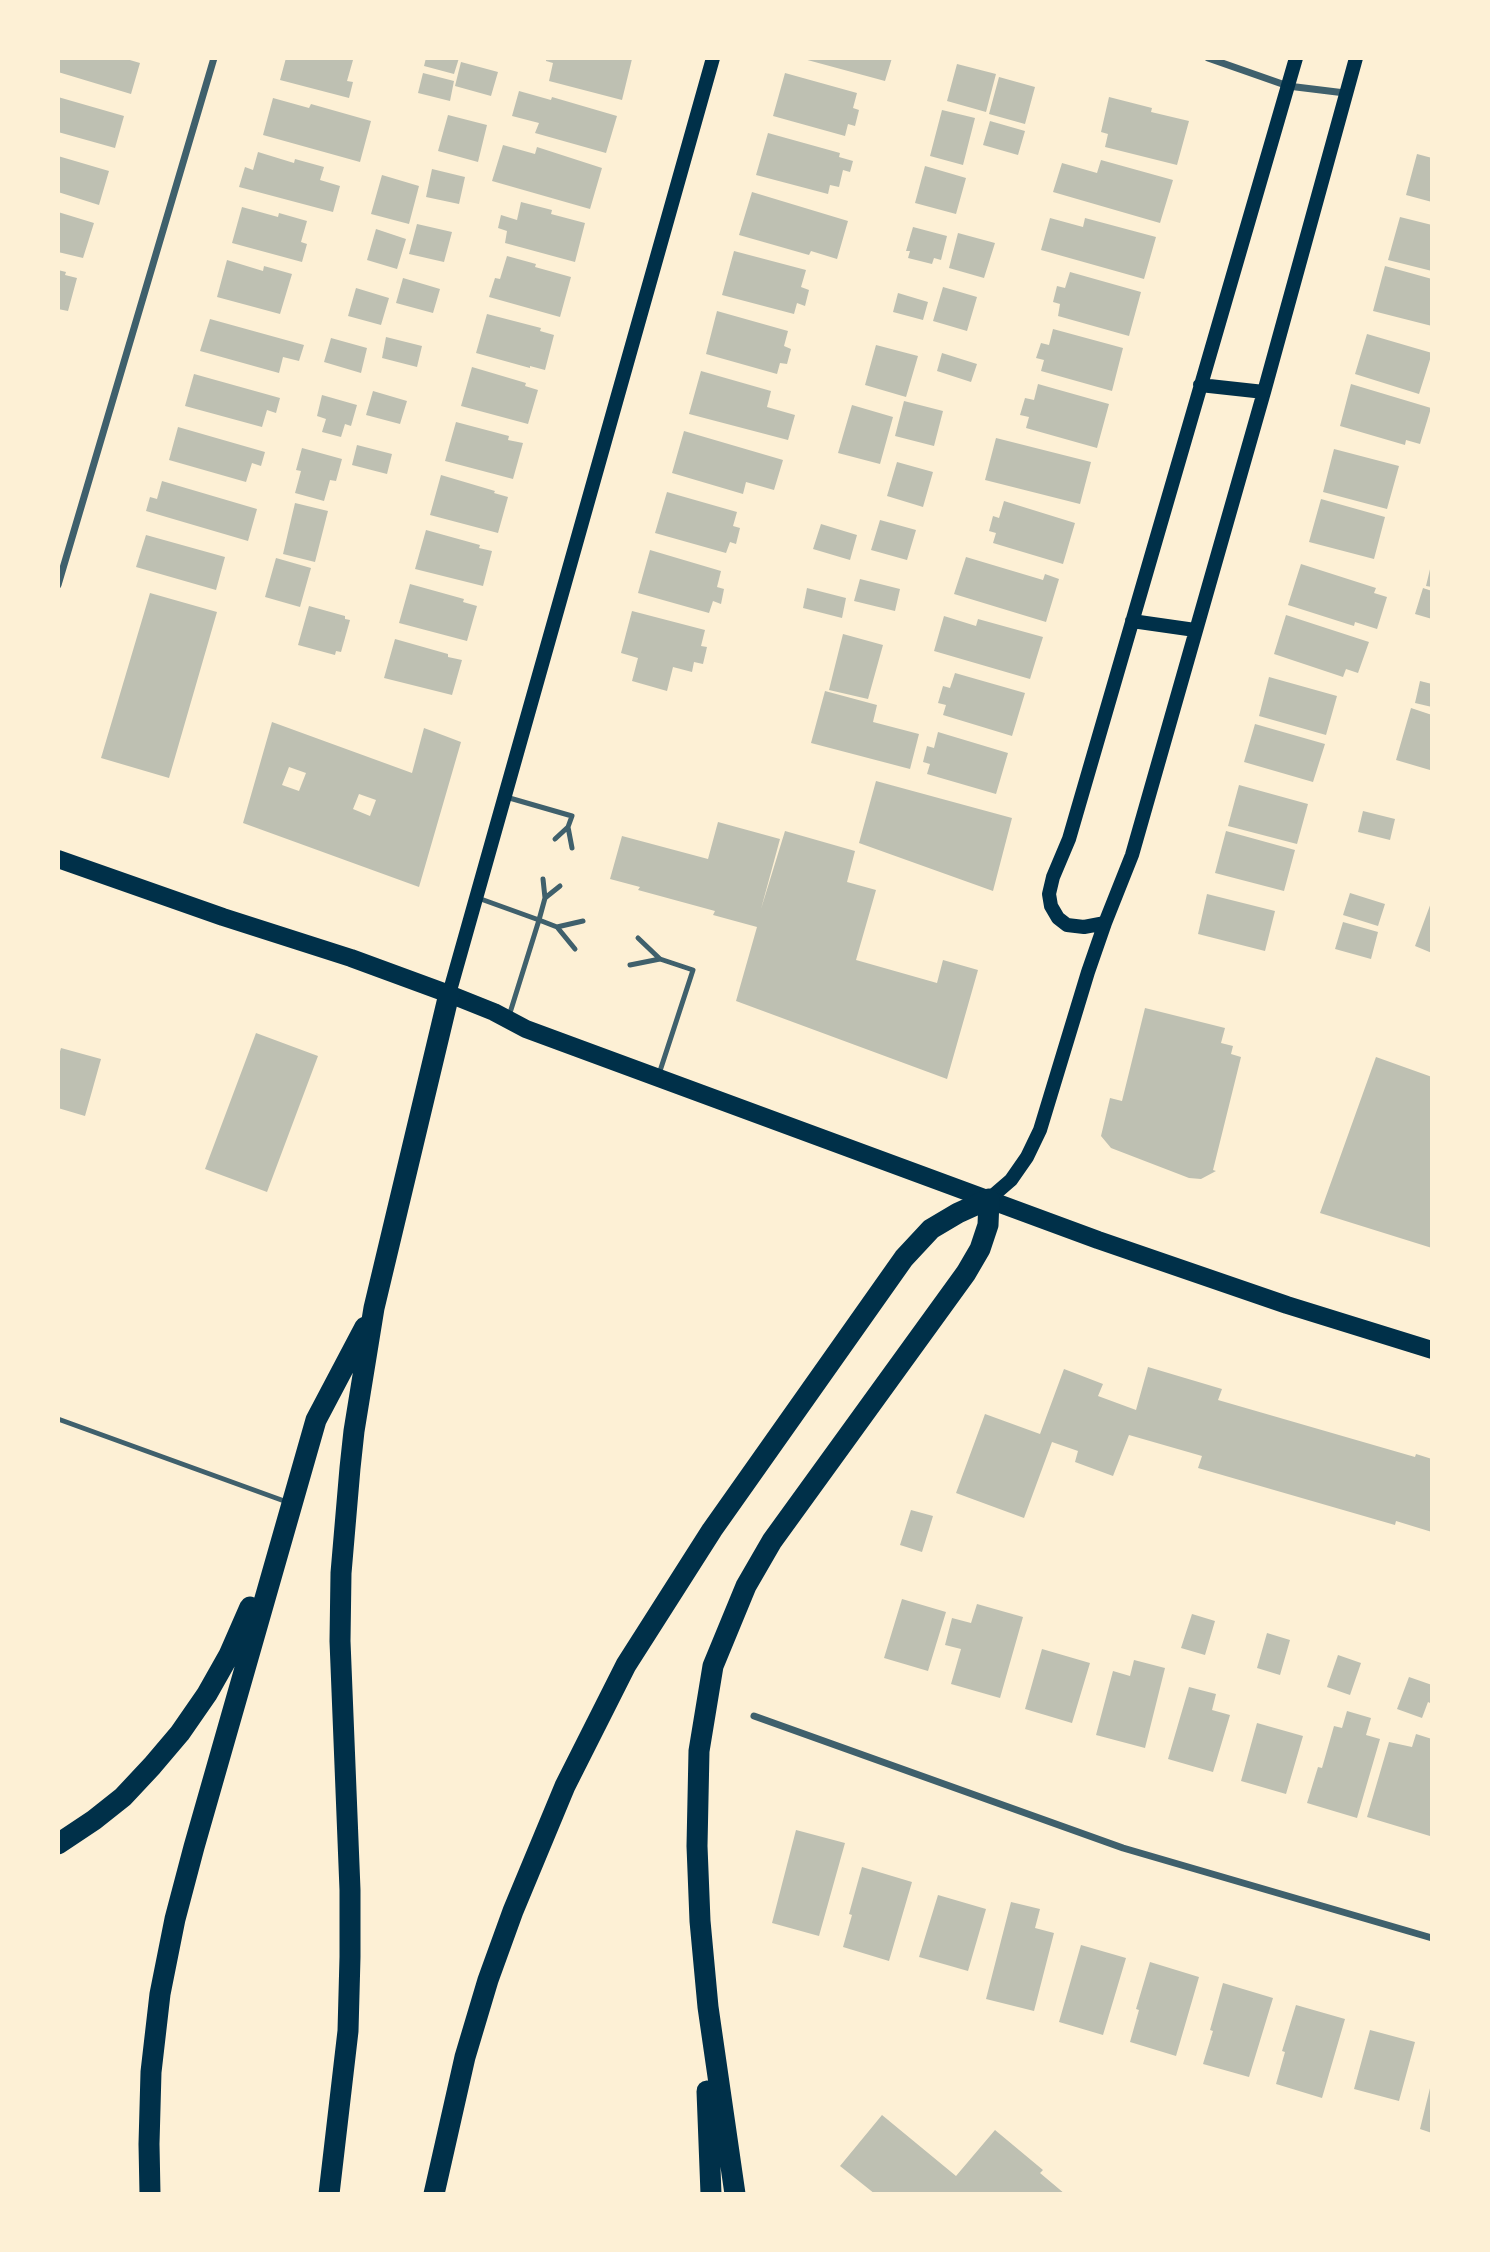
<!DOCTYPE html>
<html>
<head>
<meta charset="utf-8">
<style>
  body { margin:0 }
  #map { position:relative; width:1490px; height:2252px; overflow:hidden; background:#fdf0d5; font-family:"Roboto Condensed",sans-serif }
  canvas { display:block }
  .frame { position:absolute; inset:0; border:60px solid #fdf0d5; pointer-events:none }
</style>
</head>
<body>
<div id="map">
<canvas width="1490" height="2252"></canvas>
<div class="frame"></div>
</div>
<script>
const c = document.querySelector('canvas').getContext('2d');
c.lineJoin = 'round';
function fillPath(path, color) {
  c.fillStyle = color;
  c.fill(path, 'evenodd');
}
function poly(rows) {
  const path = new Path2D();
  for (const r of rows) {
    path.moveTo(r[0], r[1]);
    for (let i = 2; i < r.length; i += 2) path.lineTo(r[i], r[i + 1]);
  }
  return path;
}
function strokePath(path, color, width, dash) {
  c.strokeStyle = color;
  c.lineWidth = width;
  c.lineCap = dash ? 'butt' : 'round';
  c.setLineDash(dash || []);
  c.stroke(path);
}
fillPath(poly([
  [58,58,123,58,140,63,131,94,58,72],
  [286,58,345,58,353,60,347,81,353,82,349,98,280,80],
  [426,58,459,58,454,74,424,66],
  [546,58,632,59,622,100,549,81,553,63,546,61],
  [800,58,892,58,885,81],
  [461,62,498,72,491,96,455,86],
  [957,64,996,74,986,112,947,101],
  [423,73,454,81,450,101,418,93],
  [785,73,857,93,853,108,859,110,855,126,848,124,845,136,773,116],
  [999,77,1035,87,1025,124,989,114],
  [519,91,551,100,552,97,617,116,606,153,535,133,539,123,512,116],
  [58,97,124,116,115,148,58,132],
  [1109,97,1152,108,1151,112,1189,121,1177,165,1105,147,1108,134,1101,132],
  [273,98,309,108,311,104,371,121,360,162,263,135],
  [942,110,975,118,963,165,930,156],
  [448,115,487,125,478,162,438,151],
  [990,121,1025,131,1018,155,983,145],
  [768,133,840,153,839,157,853,161,850,172,843,170,839,187,830,185,828,194,756,175],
  [503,145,535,154,537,147,602,168,590,209,492,181],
  [258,152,294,163,295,159,324,167,320,180,340,186,333,212,239,187,245,167,253,170],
  [1417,154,1432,158,1432,202,1406,195],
  [58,156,109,171,99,205,58,192],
  [1101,160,1173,180,1160,223,1053,192,1062,163,1097,173],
  [925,166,966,178,956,214,915,203],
  [432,169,465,177,459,204,426,197],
  [382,175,419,186,409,224,371,214],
  [752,192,848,221,837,259,811,251,809,255,739,235],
  [521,202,552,210,551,214,585,223,575,262,505,243,507,231,498,228,501,215,517,220],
  [242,207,278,217,279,213,307,221,301,242,307,244,302,262,232,243],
  [58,212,94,223,83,258,58,252],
  [1400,217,1432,225,1432,271,1388,260],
  [1050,218,1083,227,1085,218,1156,237,1144,279,1041,250],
  [417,224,452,232,444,262,409,254],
  [913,227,947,236,941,260,934,258,932,264,908,258,910,251,906,251],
  [376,229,406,239,397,269,367,260],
  [958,233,995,243,984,278,949,268],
  [734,251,806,270,801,287,809,290,805,306,797,303,794,314,722,295],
  [507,256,536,264,535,267,571,277,560,317,489,297,495,278,500,279],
  [227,260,263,271,264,266,292,274,280,314,217,297],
  [1385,266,1432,279,1432,326,1373,311],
  [58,270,66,272,65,275,77,278,68,311,58,309],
  [1070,272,1141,292,1129,336,1058,316,1060,304,1053,302,1057,286,1065,288],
  [403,278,440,289,433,313,396,303],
  [943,287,977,297,967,331,933,321],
  [356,288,389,298,381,325,348,316],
  [898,293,928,302,923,320,893,312],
  [717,311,788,331,784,346,791,349,787,364,780,363,777,374,706,354],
  [487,314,541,328,540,331,554,335,545,370,530,366,530,368,476,353],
  [210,319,304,345,299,361,283,357,279,373,200,351],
  [1053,329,1123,348,1112,391,1041,371,1044,360,1036,358,1041,343,1049,345],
  [1367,334,1432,353,1419,394,1355,374],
  [386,337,422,346,417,367,382,358],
  [331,338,367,348,361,373,324,362],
  [876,345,918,356,906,397,865,385],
  [942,353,977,364,971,382,937,371],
  [472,367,526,383,525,386,538,390,528,424,461,406],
  [701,371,771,391,767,407,795,415,788,440,689,414],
  [194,374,280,398,276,413,267,410,262,427,185,406],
  [1038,384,1109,404,1097,448,1026,428,1029,417,1020,415,1025,398,1034,400],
  [1351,384,1431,408,1420,444,1406,440,1405,445,1340,426],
  [373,391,407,401,400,424,366,415],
  [322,395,357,405,351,426,345,424,341,437,322,432,326,419,317,416],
  [904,401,943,411,934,446,895,436],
  [852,405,893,417,880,464,838,453],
  [456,422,509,436,508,440,523,443,513,479,445,461],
  [178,427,265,452,261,466,252,463,246,482,169,460],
  [684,431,783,460,774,490,746,482,743,494,672,473],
  [996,438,1091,462,1080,504,985,480],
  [357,445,392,454,387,474,352,465],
  [302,448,342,459,336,481,330,480,324,501,295,493,301,471,296,470],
  [1334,449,1399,466,1387,509,1323,492],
  [897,462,933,472,923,507,887,496],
  [441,475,495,491,494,493,508,497,498,533,430,515],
  [162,481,257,509,248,541,146,511,150,497,157,499],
  [667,492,737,512,733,526,740,528,736,544,730,542,726,553,655,533],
  [1321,499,1385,517,1374,559,1309,542],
  [1004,501,1075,523,1063,564,993,543,996,533,989,531,993,516,999,518],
  [295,503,328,511,315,562,283,554],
  [880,520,916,530,907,560,871,550],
  [821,524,857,535,850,560,813,549],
  [426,530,480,545,479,548,492,551,483,586,415,569],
  [146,535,225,557,216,590,136,567],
  [650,550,721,571,717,587,724,589,721,604,713,601,709,613,638,593],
  [966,557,1043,580,1045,574,1059,579,1046,622,954,594],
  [276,558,311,568,300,607,265,597],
  [1301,564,1376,588,1374,593,1387,597,1377,629,1355,622,1354,626,1288,605],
  [1431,565,1432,565,1432,587,1426,586],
  [860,579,900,589,895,611,854,601],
  [410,584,464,599,463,602,477,606,467,641,399,623],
  [807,588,846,598,842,618,803,608],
  [1423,588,1432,591,1432,619,1415,614],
  [150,593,217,612,169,778,101,758],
  [309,606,345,616,345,619,350,620,341,652,336,651,335,655,298,645],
  [632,611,705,630,701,646,707,647,703,664,694,662,692,672,673,667,667,691,632,681,638,658,621,653],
  [1286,615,1369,642,1358,673,1346,669,1343,677,1274,654],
  [944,616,976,626,978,619,1043,637,1030,679,934,651],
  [843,634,883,645,868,699,829,690],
  [395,639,448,654,448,657,462,660,452,695,384,678],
  [955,673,1025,693,1012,736,943,715,946,705,938,703,943,686,950,688],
  [1269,677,1337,696,1326,735,1259,716],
  [1420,681,1432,684,1432,707,1415,703],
  [825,691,877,705,873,722,919,734,910,769,811,743],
  [1411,708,1432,715,1432,761,1430,770,1396,760],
  [272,722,412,773,424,728,461,742,419,887,243,823],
  [289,767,306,773,299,791,282,785],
  [359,794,376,800,370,816,353,809],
  [1255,724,1325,744,1313,782,1244,762],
  [938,732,1008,753,996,794,927,774,930,764,923,762,927,746,934,748],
  [876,781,1012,818,993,891,859,843],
  [1239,785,1308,804,1297,844,1228,826],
  [1363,811,1395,819,1390,840,1358,832],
  [718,822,780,839,761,909,785,831,855,851,847,882,876,890,856,960,937,983,943,960,978,970,947,1079,736,1001,757,927,713,915,715,911,638,890,640,887,610,879,622,836,708,859],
  [1226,831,1295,850,1284,891,1215,873],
  [1350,893,1385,904,1378,926,1343,915],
  [1207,894,1275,911,1265,951,1198,934],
  [1432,900,1432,953,1415,946],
  [1343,922,1378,932,1371,959,1335,949],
  [1145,1008,1225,1028,1221,1043,1233,1046,1231,1054,1241,1057,1213,1170,1216,1171,1201,1179,1189,1178,1111,1148,1101,1136,1110,1098,1122,1101],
  [256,1033,318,1056,267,1192,205,1169],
  [61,1048,101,1059,85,1116,58,1108,58,1058],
  [1376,1057,1432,1077,1432,1248,1320,1213],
  [1148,1367,1222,1389,1218,1400,1415,1457,1416,1454,1432,1459,1432,1532,1396,1521,1395,1525,1198,1468,1202,1456,1129,1435,1113,1476,1075,1462,1078,1451,1052,1442,1024,1518,956,1493,985,1414,1040,1434,1064,1369,1103,1384,1098,1396,1136,1410],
  [911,1510,933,1516,922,1552,900,1545],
  [902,1599,946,1612,928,1671,884,1658],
  [977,1604,1023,1617,1000,1698,951,1684,961,1649,945,1645,952,1618,971,1623],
  [1192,1614,1215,1621,1205,1655,1181,1648],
  [1267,1633,1290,1640,1280,1675,1257,1668],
  [1042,1649,1090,1663,1072,1723,1025,1709],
  [1338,1655,1361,1663,1350,1695,1327,1687],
  [1134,1660,1165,1668,1145,1748,1096,1735,1113,1671,1130,1676],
  [1409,1677,1432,1685,1430,1691,1432,1691,1432,1704,1428,1702,1422,1718,1397,1709],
  [1189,1687,1216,1694,1212,1710,1230,1715,1213,1772,1168,1759],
  [1347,1711,1371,1718,1366,1735,1380,1739,1357,1818,1307,1803,1318,1767,1322,1768,1334,1726,1342,1728],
  [1257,1723,1303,1736,1286,1794,1241,1781],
  [1416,1734,1432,1739,1432,1828,1430,1836,1367,1817,1389,1742,1412,1747],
  [796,1830,845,1843,819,1936,772,1923],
  [862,1867,912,1882,889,1961,843,1947,852,1915,849,1914],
  [938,1895,986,1909,968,1971,919,1957],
  [1011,1902,1040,1909,1035,1928,1054,1933,1034,2011,986,1999],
  [1081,1945,1126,1958,1103,2035,1059,2022],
  [1150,1962,1199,1977,1176,2056,1130,2042,1139,2010,1136,2009],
  [1223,1983,1273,1998,1249,2077,1203,2064,1213,2031,1210,2030],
  [1296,2005,1345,2019,1322,2098,1276,2084,1285,2052,1282,2051],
  [1370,2030,1415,2042,1399,2101,1354,2089],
  [1431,2084,1432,2085,1432,2133,1420,2129],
  [882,2115,956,2176,995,2130,1043,2170,1040,2173,1065,2194,875,2194,840,2166]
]), '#bec0b2');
strokePath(poly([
  [506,797,572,816,568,827],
  [555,839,568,827,572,848],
  [543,879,545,898,560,886],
  [478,898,539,920,509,1016],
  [545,898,539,920,557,927],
  [638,938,660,959],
  [575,949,557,927,583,921],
  [630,965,660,959,693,970,659,1074],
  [58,1419,287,1502]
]), '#3f606c', 5);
strokePath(poly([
  [1208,58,1288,86,1345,93],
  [58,585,214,58],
  [754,1716,1123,1848,1432,1938]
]), '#3f606c', 7);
strokePath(poly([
  [1200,385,1264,392],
  [1132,621,1195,630],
  [1105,923,1084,927,1067,925,1058,918,1051,906,1049,894,1053,877,1069,839,1296,58],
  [449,994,713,58],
  [989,1199,1011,1180,1027,1157,1040,1130,1088,972,1105,923,1132,855,1264,392,1356,58]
]), '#003049', 14);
strokePath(poly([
  [58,859,223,917,351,958,449,994,494,1012,526,1029,1098,1240,1287,1305,1432,1350]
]), '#003049', 18);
strokePath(poly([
  [58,1844,94,1820,123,1797,152,1766,180,1733,207,1694,229,1655,250,1607],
  [707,2091,711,2194],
  [150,2194,149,2144,151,2072,160,1994,175,1919,194,1847,316,1420,365,1327],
  [329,2194,348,2031,350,1957,350,1890,340,1641,341,1573,350,1468,354,1431,374,1308,449,994],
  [434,2194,465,2057,488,1980,513,1911,565,1786,626,1665,712,1530,904,1258,931,1229,958,1213,989,1199,988,1225,980,1249,966,1273,772,1541,746,1586,713,1666,699,1751,697,1846,700,1921,708,2007,735,2194]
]), '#003049', 21);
</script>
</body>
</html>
